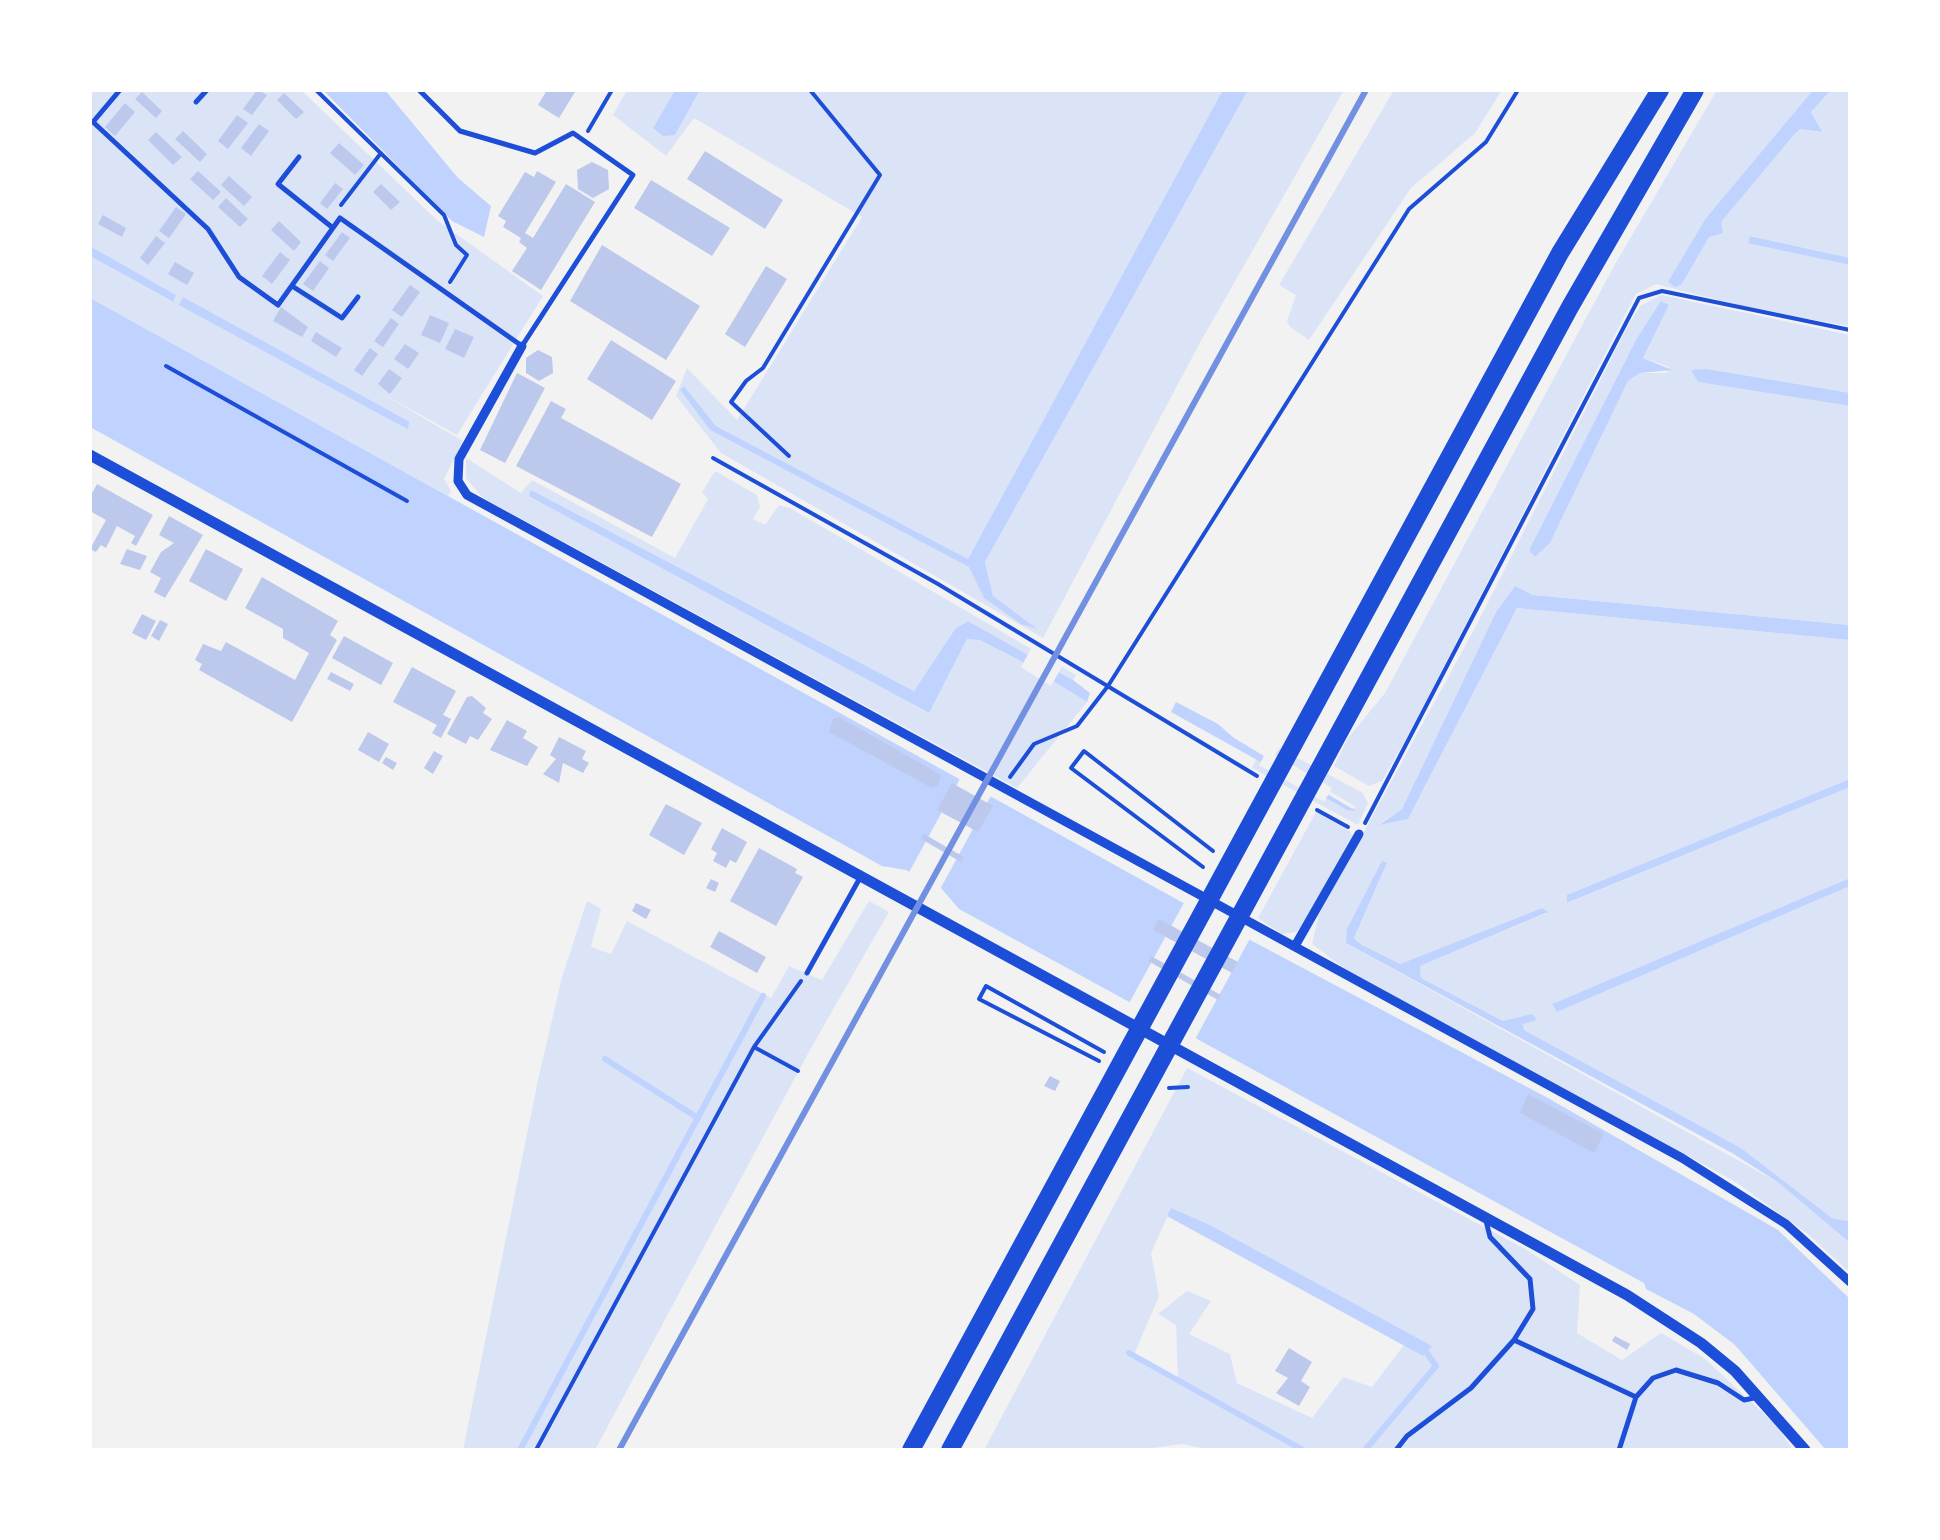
<!DOCTYPE html>
<html>
<head>
<meta charset="utf-8">
<style>
  body { margin:0 }
  #map { position:relative; width:1940px; height:1540px; overflow:hidden; background:#f2f2f2; font-family:Lora,serif }
  canvas { display:block }
  .frame { position:absolute; inset:0; border:92px solid #fff; pointer-events:none }
</style>
</head>
<body>
<div id="map">
<canvas width="1940" height="1540"></canvas>
<div class="frame"></div>
</div>
<script>
const c = document.querySelector('canvas').getContext('2d');
c.lineJoin = 'round';
function fillPath(path, color) {
  c.fillStyle = color;
  c.fill(path, 'evenodd');
}
function poly(rows) {
  const path = new Path2D();
  for (const r of rows) {
    path.moveTo(r[0], r[1]);
    for (let i = 2; i < r.length; i += 2) path.lineTo(r[i], r[i + 1]);
  }
  return path;
}
function strokePath(path, color, width, dash) {
  c.strokeStyle = color;
  c.lineWidth = width;
  c.lineCap = dash ? 'butt' : 'round';
  c.setLineDash(dash || []);
  c.stroke(path);
}
fillPath(poly([
  [90,90,301,90,438,221,543,296,457,435,374,389,463,441,444,479,451,491,448,496,90,298,90,256,172,302,176,295,90,246],
  [182,298,410,422,407,428,406,429],
  [627,90,675,90,653,128,675,135,700,90,1224,90,968,559,716,426,684,386,680,390,710,430,970,567,984,598,1001,603,993,596,985,562,1248,90,1344,90,1201,341,1043,638,721,453,676,396,687,368,737,420,862,217,694,118,666,156,613,115],
  [1394,90,1502,90,1475,133,1411,188,1309,340,1290,327,1287,321,1296,295,1279,285],
  [1717,90,1813,90,1706,218,1682,284,1709,236,1793,136,1800,129,1821,132,1811,112,1831,90,1850,90,1850,258,1751,236,1748,242,1850,265,1850,326,1765,312,1656,284,1636,294,1409,734,1382,781,1369,786,1334,766,1348,738,1385,693,1614,266],
  [1661,295,1850,335,1850,393,1692,370,1698,382,1850,406,1850,625,1533,595,1515,586,1496,612,1402,809,1379,824,1408,819,1517,608,1850,640,1850,779,1568,895,1568,903,1850,787,1850,878,1552,1004,1557,1012,1850,886,1850,1217,1848,1221,1832,1218,1741,1148,1524,1030,1522,1024,1503,1021,1421,978,1420,966,1547,913,1542,908,1400,964,1377,956,1354,938,1387,864,1346,943,1779,1183,1850,1243,1850,1273,1808,1234,1734,1181,1345,969,1312,944,1319,914,1477,624,1625,331,1640,306],
  [1662,301,1669,305,1643,358,1669,367,1667,373,1640,373,1628,381,1550,543,1535,557,1529,550,1637,338],
  [466,458,521,493,532,480,675,558,708,499,702,492,715,471,757,495,760,507,753,519,765,525,779,505,790,508,1076,675,1073,680,968,621,955,629,914,691,531,490,928,713,967,639,980,639,1017,659,1087,702,1017,788,483,498,466,478],
  [1279,748,1363,793,1368,803,1358,825,1252,768,1257,758,1347,810,1356,807,1273,758],
  [1316,812,1350,831,1352,836,1303,924,1296,932,1282,934,1258,918],
  [587,901,601,909,591,947,611,954,627,921,771,998,789,966,822,980,869,901,889,912,811,1048,595,1450,463,1450,538,1080,562,977],
  [1187,1068,1527,1250,1580,1285,1577,1333,1622,1360,1661,1333,1704,1358,1776,1425,1793,1450,1213,1450,1182,1444,1138,1450,984,1450],
  [1171,1209,1210,1225,1431,1346,1423,1356,1404,1345,1372,1387,1343,1377,1312,1418,1237,1383,1230,1354,1189,1334,1211,1301,1187,1291,1158,1314,1176,1325,1178,1382,1133,1357,1159,1296,1151,1253]
]), '#dbe4f7');
fillPath(poly([
  [323,90,385,90,458,178,491,206,484,237,452,221],
  [675,90,700,90,675,135,663,136,653,128],
  [1223,90,1248,90,985,562,993,596,1037,629,1021,624,984,598,969,567,710,430,680,390,684,386,716,426,968,559],
  [1813,90,1831,90,1811,112,1822,132,1800,129,1793,136,1721,222,1723,233,1709,237,1682,284,1675,287,1668,282,1706,218],
  [1750,236,1850,258,1850,265,1748,243],
  [90,246,176,295,173,302,90,256],
  [183,297,410,422,407,429,179,305],
  [90,298,1252,941,1546,1097,1778,1230,1850,1299,1850,1450,1826,1450,1735,1345,1694,1314,1646,1289,1644,1283,959,909,941,888,906,870,882,866,90,427],
  [1661,301,1669,305,1643,358,1672,370,1640,373,1628,381,1550,543,1535,557,1529,550,1637,338],
  [1706,369,1850,393,1850,406,1698,382,1691,370],
  [531,490,914,691,955,629,968,621,1073,680,1090,693,1087,702,1017,659,980,640,967,639,929,713,529,496],
  [1515,586,1533,595,1850,625,1850,640,1517,608,1408,819,1379,825,1402,809,1496,612],
  [1176,702,1218,724,1234,738,1356,811,1347,810,1171,712],
  [1850,779,1850,787,1567,903,1567,895],
  [1382,861,1387,863,1354,938,1362,945,1400,964,1542,908,1548,912,1420,966,1421,978,1503,1021,1532,1014,1537,1020,1523,1024,1524,1030,1741,1148,1832,1218,1847,1221,1850,1217,1850,1243,1779,1183,1732,1153,1346,943,1347,929],
  [1850,878,1850,886,1557,1012,1552,1004],
  [1171,1208,1210,1225,1432,1346,1423,1356,1167,1216]
]), '#bfd3fe');
fillPath(poly([
  [1031,649,1062,667,1051,686,1021,667],
  [1267,750,1332,788,1324,802,1259,765],
  [962,775,993,792,938,893,907,876],
  [1186,899,1252,935,1193,1043,1127,1007]
]), '#f2f2f2');
strokePath(poly([
  [605,1059,698,1118],
  [1129,1353,1303,1450],
  [520,1450,763,996],
  [1365,1450,1436,1366,1424,1349]
]), '#bfd3fe', 6);
fillPath(poly([
  [257,90,267,95,252,115,243,109],
  [547,90,575,92,559,118,538,105],
  [142,92,162,111,156,118,135,99],
  [284,93,304,112,296,119,277,100],
  [125,103,135,112,115,136,105,127],
  [237,115,248,123,228,149,218,141],
  [259,124,269,131,251,156,241,148],
  [183,131,207,154,200,162,175,139],
  [156,132,182,157,173,165,148,140],
  [339,143,364,165,355,175,330,153],
  [705,151,783,200,765,229,687,179],
  [592,162,608,170,609,189,593,198,578,189,577,170],
  [198,171,221,192,213,200,190,179],
  [537,171,556,182,525,233,533,238,566,184,595,202,541,290,512,271,527,248,519,242,521,238,503,227,506,221,498,216,525,172,534,177],
  [229,176,252,197,244,206,221,185],
  [651,180,730,228,712,256,634,208],
  [335,183,343,189,327,209,320,203],
  [381,184,400,202,391,210,373,192],
  [226,198,248,219,240,227,218,207],
  [176,207,186,214,169,238,159,231],
  [103,215,126,228,122,237,98,224],
  [279,221,301,242,294,251,271,230],
  [342,232,350,238,333,261,325,255],
  [156,236,165,243,148,265,140,258],
  [602,245,700,306,666,360,570,301],
  [280,252,290,260,272,284,262,276],
  [320,261,329,268,313,291,303,284],
  [175,262,194,273,187,285,168,274],
  [766,266,787,279,745,347,725,334],
  [410,285,420,292,402,317,392,310],
  [281,307,308,327,302,337,273,321],
  [430,315,449,323,440,343,421,335],
  [391,318,399,324,383,347,374,341],
  [455,329,474,337,464,358,445,349],
  [316,332,342,348,336,357,311,341],
  [611,340,676,381,652,420,587,379],
  [405,344,419,353,408,369,394,359],
  [370,348,378,354,362,376,354,370],
  [538,350,552,357,553,373,539,381,526,373,526,358],
  [389,369,402,378,390,394,378,384],
  [517,373,545,388,505,463,480,450],
  [551,401,566,409,561,418,681,484,652,537,516,466],
  [97,484,153,515,136,546,131,543,135,536,117,526,106,548,101,545,96,552,90,549,106,520,90,511,90,497],
  [169,516,203,535,165,598,154,592,161,578,150,572,161,552,174,543,159,535],
  [127,549,147,556,140,570,120,564],
  [206,549,243,569,226,601,189,581],
  [262,577,338,621,330,635,337,640,292,722,199,670,202,664,195,660,203,644,221,651,226,642,295,680,309,653,283,638,283,629,245,608],
  [142,614,156,621,146,640,132,633],
  [160,620,168,624,159,641,151,636],
  [344,636,393,663,381,685,332,658],
  [412,667,456,691,443,715,451,719,441,738,432,733,437,725,393,702],
  [331,672,354,684,350,691,327,679],
  [472,696,486,708,483,713,492,719,478,740,470,736,466,744,447,734,467,697],
  [839,717,941,775,938,785,932,788,829,732,833,719],
  [507,720,527,731,523,738,538,747,527,766,490,750],
  [368,732,389,744,379,762,358,750],
  [559,737,586,751,582,759,589,763,583,773,563,763,559,783,543,774,556,759,550,755],
  [434,751,443,756,433,774,424,768],
  [386,757,397,763,393,770,382,763],
  [952,783,993,806,978,832,937,810],
  [666,804,702,823,684,855,649,835],
  [722,828,747,842,736,863,730,860,726,868,713,861,717,853,711,849],
  [924,834,964,857,961,862,921,839],
  [759,848,797,869,795,873,803,877,776,926,730,901],
  [711,879,719,883,715,892,706,888],
  [636,903,651,910,646,919,632,911],
  [1159,919,1238,962,1232,973,1153,930],
  [719,931,766,957,757,973,710,947],
  [1151,956,1221,995,1218,1000,1148,961],
  [1050,1076,1060,1081,1055,1091,1044,1086],
  [1528,1094,1604,1134,1594,1153,1520,1113],
  [1615,1336,1630,1344,1627,1350,1612,1341],
  [1289,1348,1312,1362,1301,1381,1310,1387,1299,1406,1276,1393,1288,1378,1275,1371]
]), '#bdc9ec');
strokePath(poly([
  [316,90,444,215,456,245,467,255,450,282],
  [588,131,612,90],
  [341,205,381,153],
  [166,366,407,501],
  [789,456,731,402,746,381,763,368,880,175,810,90],
  [713,458,938,584,1257,776],
  [1010,777,1034,744,1077,726,1108,686,1409,209,1486,142,1518,90],
  [1317,810,1348,827],
  [1365,823,1639,298,1662,291,1850,330],
  [1203,867,1071,768,1084,751,1213,851],
  [754,1047,798,1071],
  [1099,1061,979,999,986,986,1104,1052],
  [1169,1088,1188,1087],
  [536,1450,754,1047,801,981]
]), '#1d4ed8', 4);
strokePath(poly([
  [120,90,93,122,208,229,239,277,278,305,340,218,522,346,633,175,573,133,535,153,460,131,419,90],
  [196,102,207,90],
  [299,157,278,184,333,228],
  [292,286,342,318,358,297],
  [807,973,861,876],
  [1486,1221,1490,1237,1530,1279,1533,1309,1514,1340,1636,1397,1653,1378,1676,1370,1718,1383,1744,1400,1754,1398],
  [1396,1450,1407,1436,1471,1388,1514,1340],
  [1619,1450,1636,1397]
]), '#1d4ed8', 5);
strokePath(poly([
  [522,346,459,459,458,481,467,495,1682,1158,1786,1224,1850,1282],
  [1295,946,1359,834]
]), '#1d4ed8', 9);
strokePath(poly([
  [90,455,1627,1295,1701,1343,1735,1371,1805,1450]
]), '#1d4ed8', 11);
strokePath(poly([
  [911,1450,1560,253,1660,90],
  [950,1450,1570,307,1695,90]
]), '#1d4ed8', 18);
strokePath(poly([
  [619,1450,1366,90]
]), '#7290e2', 6);
</script>
</body>
</html>
